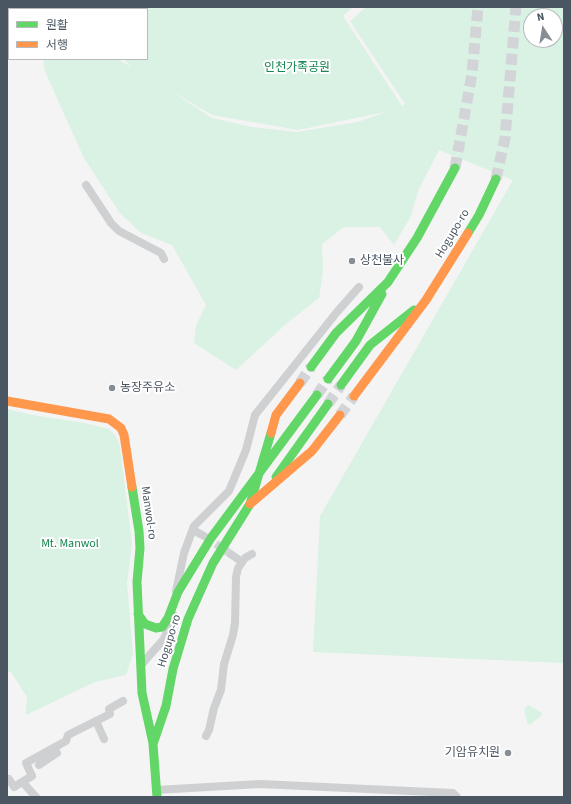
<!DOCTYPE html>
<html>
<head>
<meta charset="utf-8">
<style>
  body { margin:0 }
  #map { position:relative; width:571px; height:804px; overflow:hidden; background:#f4f4f4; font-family:"Source Sans 3","Noto Sans KR",sans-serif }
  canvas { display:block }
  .frame { position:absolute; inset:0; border:8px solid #4a5661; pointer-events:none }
  .legend { position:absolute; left:8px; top:8px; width:140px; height:52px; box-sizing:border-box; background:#fff; border:1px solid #b7bbc0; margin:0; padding:5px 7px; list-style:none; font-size:12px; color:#4a5661 }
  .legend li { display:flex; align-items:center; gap:8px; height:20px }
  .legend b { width:20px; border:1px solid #b7bbc0 }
  .north { position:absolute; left:523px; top:8px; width:40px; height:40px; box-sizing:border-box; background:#fff; border:1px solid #b7bbc0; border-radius:50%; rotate:348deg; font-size:11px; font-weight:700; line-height:16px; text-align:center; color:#4a5661 }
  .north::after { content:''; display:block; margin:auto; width:14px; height:18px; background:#868d94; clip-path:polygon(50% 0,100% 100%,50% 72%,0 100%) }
</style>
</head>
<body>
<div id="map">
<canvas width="571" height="804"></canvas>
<div class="frame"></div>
<ul class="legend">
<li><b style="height:5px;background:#63d668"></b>원활</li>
<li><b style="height:5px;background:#ff974d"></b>서행</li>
</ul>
<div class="north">N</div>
</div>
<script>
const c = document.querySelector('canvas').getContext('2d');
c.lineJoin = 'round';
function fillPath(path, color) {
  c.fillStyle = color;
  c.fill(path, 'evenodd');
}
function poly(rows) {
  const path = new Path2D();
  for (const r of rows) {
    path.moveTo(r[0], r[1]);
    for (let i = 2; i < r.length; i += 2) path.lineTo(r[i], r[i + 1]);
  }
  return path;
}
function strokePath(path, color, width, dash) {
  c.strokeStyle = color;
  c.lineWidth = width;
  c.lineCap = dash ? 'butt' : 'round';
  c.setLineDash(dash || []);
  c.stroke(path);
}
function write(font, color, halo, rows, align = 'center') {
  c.font = font + ' "Source Sans 3","Noto Sans KR",sans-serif';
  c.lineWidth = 4;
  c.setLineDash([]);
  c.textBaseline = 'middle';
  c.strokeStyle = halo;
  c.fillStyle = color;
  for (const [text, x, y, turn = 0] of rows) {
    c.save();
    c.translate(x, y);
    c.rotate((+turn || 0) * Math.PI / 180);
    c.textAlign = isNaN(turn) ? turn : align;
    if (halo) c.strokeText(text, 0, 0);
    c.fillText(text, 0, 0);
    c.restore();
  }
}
fillPath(poly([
  [21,7,73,7,75,9,22,9],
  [75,7,353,7,343,16,402,106,405,104,350,21,366,7,564,7,564,663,313,652,320,516,513,180,439,150,418,191,411,216,394,245,380,227,344,227,322,244,323,272,319,298,286,324,236,370,194,343,196,325,206,305,172,245,141,233,119,212,84,158,64,114,45,71,43,59,118,59,131,67,124,59,147,59,147,9,77,9],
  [531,16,555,16,555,40,531,40],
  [168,89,212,115,298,130,385,112,358,122,297,132,252,127,212,118],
  [7,409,32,415,85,423,109,429,115,435,118,440,120,447,132,544,127,583,133,654,126,675,95,682,26,715,27,697,11,672,7,672],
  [528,705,542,713,542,715,530,725,527,723,524,709]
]), '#d9f2e3');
strokePath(poly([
  [206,537,232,555]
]), '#d2d4d7', 8, [8, 4]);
strokePath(poly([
  [455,168,472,74,478,7],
  [496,179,505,138,516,7],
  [300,383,311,367],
  [317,395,328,379],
  [328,404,341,385],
  [340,415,354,396]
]), '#d2d4d7', 11, [11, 5.5]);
strokePath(poly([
  [86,185,111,223,119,231,161,253,164,259],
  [193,530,204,536],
  [232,555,242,562],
  [176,591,184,553,194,526,229,491,246,450,255,415,337,312,359,287],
  [141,665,163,640,169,628,173,614],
  [96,721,104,739],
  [206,736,209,730,214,708,221,690,224,664,233,635,235,623,236,577,238,568,245,558,252,554],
  [39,765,57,753,54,748],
  [7,780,9,779,14,787,32,776,26,763,66,741,68,735,110,714,109,709,123,701],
  [26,786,36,797],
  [156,790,260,784,453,793,457,797]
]), '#ced0d2', 8);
strokePath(poly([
  [468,233,479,215,496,179],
  [311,367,336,333,388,282,417,238,455,168],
  [328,379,356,341,382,294],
  [341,385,370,345,414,310],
  [276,477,328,404],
  [132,487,139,531,140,548,137,582,142,693,153,743],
  [138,614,145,624,156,628,162,627,168,618,178,592,211,538,317,395],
  [157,797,153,744,166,706,173,669,188,619,213,563,250,504,271,433]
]), '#63d668', 9);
strokePath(poly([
  [354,396,426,300,468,233],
  [7,401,109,419,121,428,124,435,132,487],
  [271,433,276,415,300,383],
  [250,504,312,451,340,415]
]), '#ff974d', 9);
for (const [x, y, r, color] of [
  [352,261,4,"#868d94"],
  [112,388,4,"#868d94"],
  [508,753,4,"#868d94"]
]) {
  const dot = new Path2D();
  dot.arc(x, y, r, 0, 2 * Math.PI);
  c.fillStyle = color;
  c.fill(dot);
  strokePath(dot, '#fff', 1.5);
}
write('12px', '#17864f', '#fff', [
  ["인천가족공원",297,68],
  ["Mt. Manwol",70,544]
]);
write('12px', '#4a5661', '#fff', [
  ["Hogupo-ro",453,234,-59],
  ["Manwol-ro",148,513,82],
  ["Hogupo-ro",170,641,-73]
]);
write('12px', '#4a5661', '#fff', [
  ["상천불사",360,261],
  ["농장주유소",120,388],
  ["기암유치원",500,753,"right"]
], 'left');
</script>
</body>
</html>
